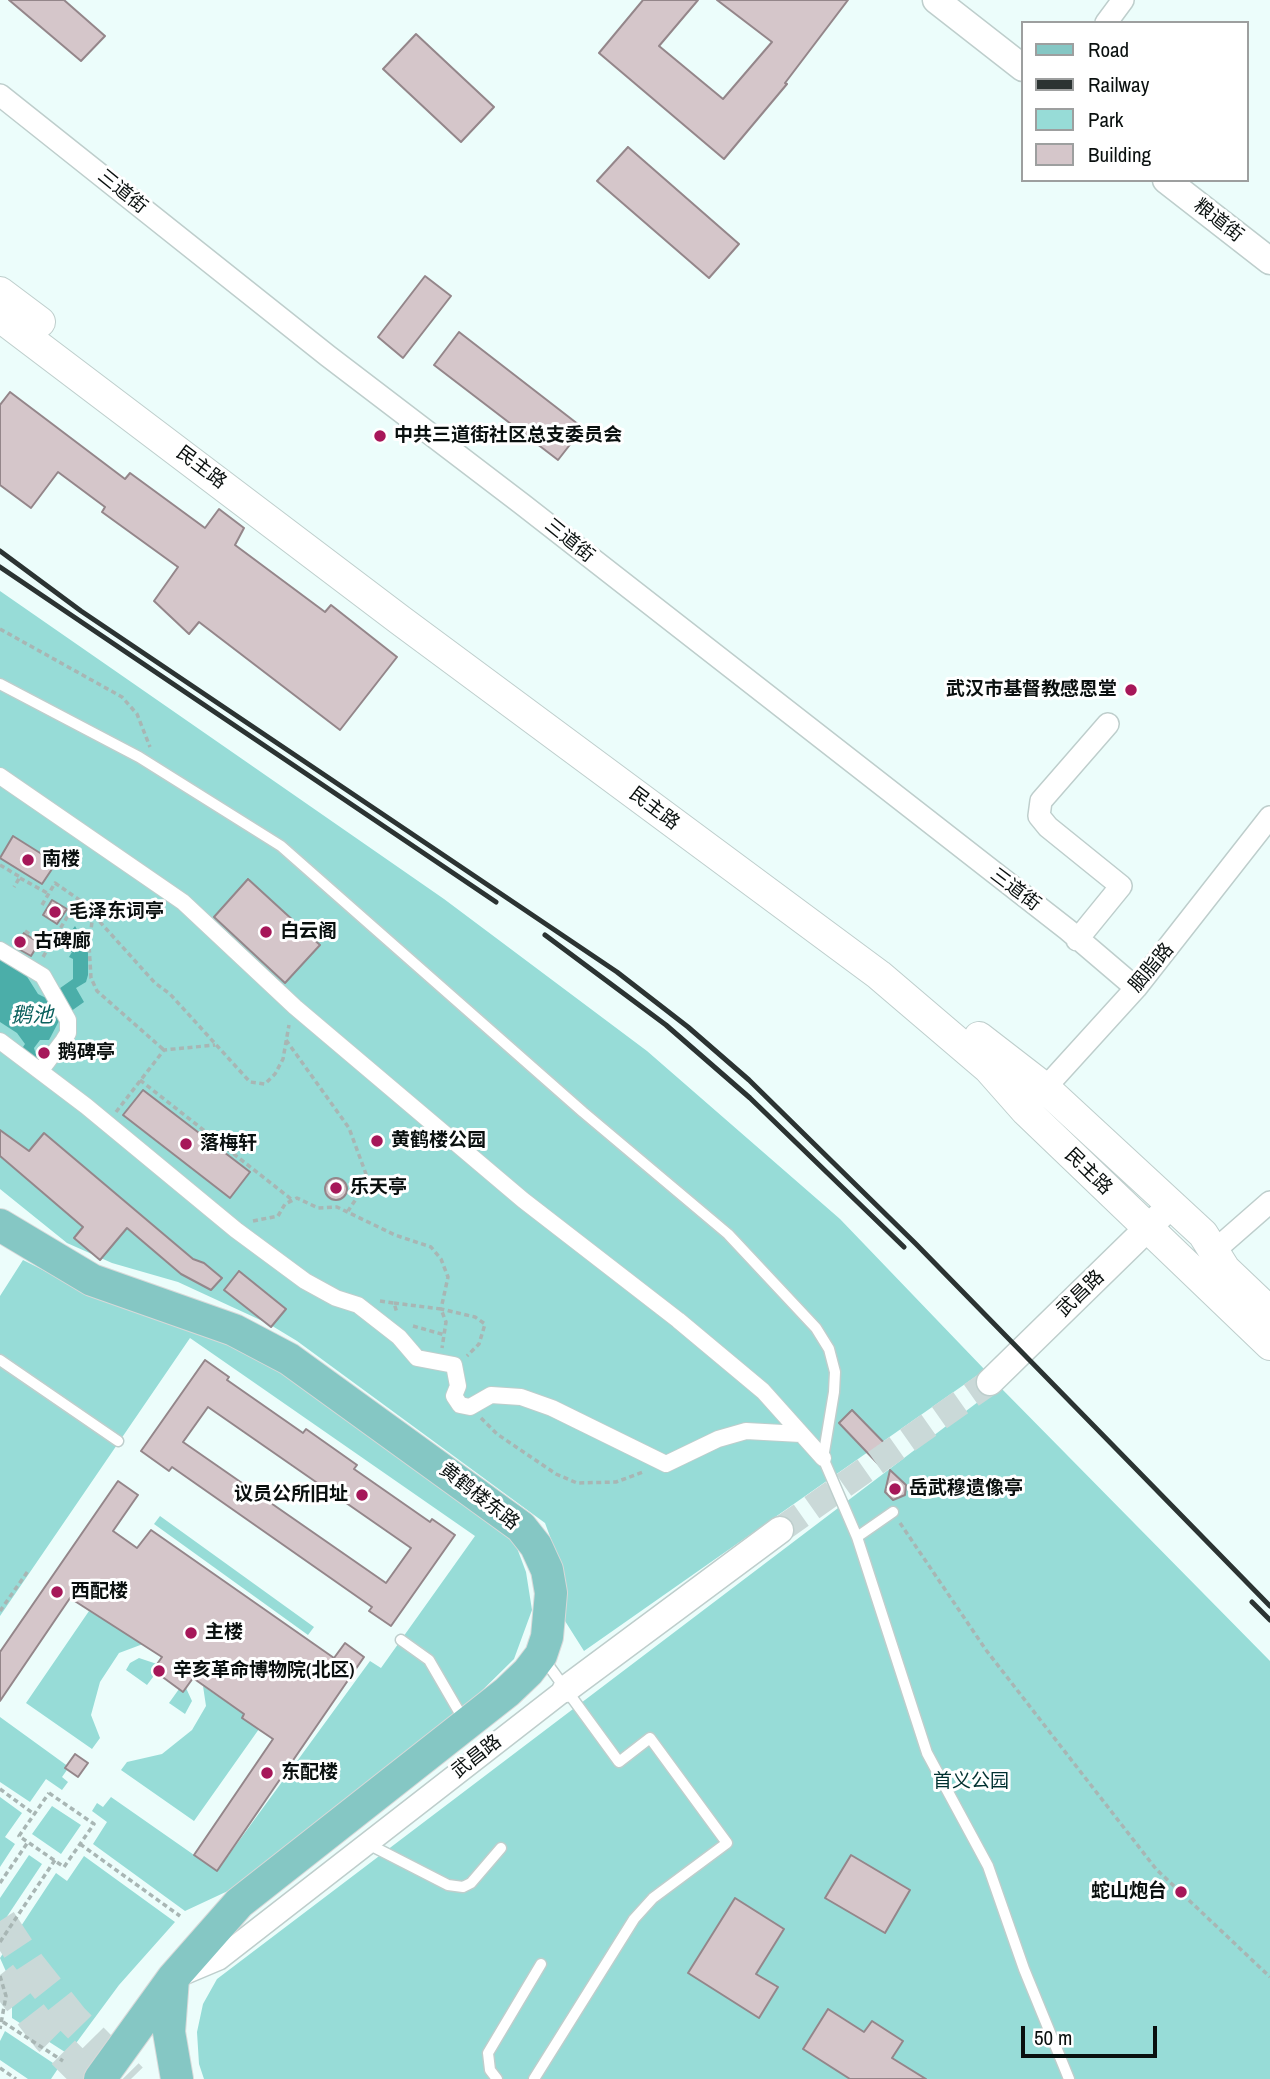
<!DOCTYPE html>
<html>
<head>
<meta charset="utf-8">
<style>
  body { margin:0 }
  #map { position:relative; width:1270px; height:2079px; overflow:hidden; background:#ecfdfb; font-family:"Archivo Narrow",sans-serif }
  canvas { display:block }
  .legend { position:absolute; left:1021px; top:21px; width:228px; height:161px; box-sizing:border-box; background:#fff; border:2px solid #9d9f9f; margin:0; padding:9px 12px; list-style:none; font-size:21px; color:#0a100f }
  .legend li { display:flex; align-items:center; gap:14px; height:35px }
  .legend b { width:35px; border:2px solid #9d9f9f }
  .scale { position:absolute; left:1021px; top:2026px; width:136px; height:32px; box-sizing:border-box; border:4px solid #0a100f; border-top:0; padding-left:9px; font-size:21px; line-height:24px; white-space:nowrap; color:#0a100f; -webkit-text-stroke:5px #fff; paint-order:stroke }
</style>
</head>
<body>
<div id="map">
<canvas width="1270" height="2079"></canvas>
<ul class="legend">
<li><b style="height:9px;background:#85c7c4"></b>Road</li>
<li><b style="height:9px;background:#2b3332"></b>Railway</li>
<li><b style="height:19px;background:#97dcd7"></b>Park</li>
<li><b style="height:19px;background:#d5c6ca"></b>Building</li>
</ul>
<div class="scale">50 m</div>
</div>
<script>
const c = document.querySelector('canvas').getContext('2d');
c.lineJoin = 'round';
function fillPath(path, color) {
  c.fillStyle = color;
  c.fill(path, 'evenodd');
}
function poly(rows) {
  const path = new Path2D();
  for (const r of rows) {
    if (r.length === 3) {
      path.moveTo(r[0] + r[2], r[1]);
      path.arc(r[0], r[1], r[2], 0, 2 * Math.PI);
      continue;
    }
    path.moveTo(r[0], r[1]);
    for (let i = 2; i < r.length; i += 2) path.lineTo(r[i], r[i + 1]);
  }
  return path;
}
function strokePath(path, color, width, dash) {
  c.strokeStyle = color;
  c.lineWidth = width;
  c.lineCap = dash ? 'butt' : 'round';
  c.setLineDash(dash || []);
  c.stroke(path);
}
function write(font, color, halo, rows, align = 'center') {
  c.font = font + ' "Archivo Narrow","Noto Sans SC",sans-serif';
  c.lineWidth = 6;
  c.setLineDash([]);
  c.textBaseline = 'middle';
  c.strokeStyle = halo;
  c.fillStyle = color;
  for (const [text, x, y, turn = 0] of rows) {
    c.save();
    c.translate(x, y);
    c.rotate((+turn || 0) * Math.PI / 180);
    c.textAlign = isNaN(turn) ? turn : align;
    if (halo) c.strokeText(text, 0, 0);
    c.fillText(text, 0, 0);
    c.restore();
  }
}
fillPath(poly([
  [0,591,444,899,647,1051,840,1219,985,1370,584,1651,565,1621,558,1558,545,1523,297,1341,269,1324,178,1282,112,1263,67,1243,0,1189],
  [23,1260,59,1278,197,1327,279,1367,514,1540,526,1572,532,1610,514,1659,451,1721,245,1883,185,1911,93,1844,107,1822,92,1811,97,1803,103,1807,111,1797,217,1871,370,1661,381,1668,475,1536,190,1338,0,1616,0,1296],
  [999,1386,1270,1661,1270,2079,204,2079,199,2064,197,2032,203,2004,217,1979],
  [160,1516,314,1627,308,1635,154,1524],
  [89,1611,143,1644,119,1653,100,1682,91,1715,100,1738,92,1749,26,1703],
  [139,1658,157,1664,153,1670,156,1673,147,1685,126,1670,130,1663],
  [203,1686,244,1714,242,1718,259,1729,194,1821,121,1770,127,1762,162,1754,192,1730,206,1706],
  [186,1688,192,1701,185,1714,169,1703,179,1689,183,1691],
  [0,1717,69,1767,62,1777,68,1782,62,1790,46,1779,30,1802,0,1782],
  [0,1797,22,1813,5,1837,15,1844,0,1867],
  [52,1806,81,1825,61,1854,32,1834],
  [29,1855,42,1864,0,1927,0,1898],
  [84,1856,175,1922,119,1985,68,2054,12,2018,12,1985,0,1958,56,1873,67,1881],
  [5,2031,59,2067,51,2079,28,2079,0,2060,0,2041]
]), '#97dcd7');
fillPath(poly([
  [75,926,88,949,88,975,86,982,76,988,84,1002,60,1019,49,1040,40,1040,34,1048,37,1058,32,1058,21,1050,25,1044,17,1033,0,1022,0,956,26,975,38,994,46,998,73,979,73,959,69,957,72,952,61,945]
]), '#4baea9');
const building = poly([
  [9,0,64,0,105,36,81,61,9,0],
  [643,0,698,0,659,46,723,99,772,42,717,0,848,0,785,83,787,84,724,159,599,53,643,0],
  [416,34,494,107,461,142,383,69,416,34],
  [628,147,739,244,709,278,597,181,628,147],
  [425,276,451,296,403,358,378,337,425,276],
  [459,332,583,428,558,460,434,365,459,332],
  [10,392,125,479,130,473,205,528,219,509,244,528,235,545,325,612,331,605,397,657,340,730,199,622,189,634,154,601,178,567,102,512,105,507,58,472,31,508,0,485,0,405,10,392],
  [13,836,56,863,42,884,0,858,13,836],
  [248,879,320,945,285,983,214,917,248,879],
  [52,900,67,909,57,924,43,915,52,900],
  [24,933,39,943,31,956,15,947,24,933],
  [143,1090,250,1172,230,1198,123,1115,143,1090],
  [0,1130,29,1151,44,1133,193,1259,204,1263,222,1278,211,1290,181,1274,127,1228,100,1260,74,1238,83,1227,0,1156,0,1130],
  [336,1189,11],
  [239,1271,286,1309,271,1327,224,1290,239,1271],
  [205,1360,229,1377,227,1380,303,1433,306,1429,357,1465,354,1469,430,1522,432,1519,455,1535,391,1626,369,1611,372,1607,172,1467,169,1471,141,1451,205,1360],
  [208,1407,411,1548,386,1583,183,1442,208,1407],
  [852,1410,895,1454,881,1467,839,1423,852,1410],
  [890,1470,906,1485,905,1495,893,1500,885,1492,890,1470],
  [118,1481,138,1495,113,1531,137,1548,151,1530,334,1658,345,1643,364,1657,217,1871,194,1855,273,1739,242,1718,244,1714,193,1678,183,1692,153,1670,162,1657,70,1598,0,1701,0,1652,118,1481],
  [75,1754,88,1763,78,1777,65,1768,75,1754],
  [851,1855,910,1890,885,1933,825,1898,851,1855],
  [735,1898,784,1929,756,1974,778,1987,759,2018,688,1973,735,1898],
  [828,2009,864,2032,872,2021,903,2041,892,2058,926,2079,850,2079,803,2049,828,2009]
]);
fillPath(building, '#d5c6ca');
strokePath(building, '#94868a', 2);
strokePath(poly([
  [780,1530,990,1382]
]), '#cad9d8', 26, [26, 13]);
strokePath(poly([
  [0,1921,29,1965,72,2019,131,2079],
  [0,1975,49,2038,90,2079]
]), '#cad9d8', 33, [33, 17]);
const service = poly([
  [0,684,139,757,281,846,583,1112,728,1234,816,1328,829,1349,835,1372,834,1392,823,1458,857,1537],
  [0,1360,118,1441],
  [893,1512,857,1537,927,1753,988,1866,1024,1969,1069,2079],
  [401,1640,429,1660,465,1722],
  [368,1844,448,1885,463,1887,471,1883,501,1848],
  [497,2079,490,2070,488,2053,541,1964],
  [534,2079,634,1919,653,1898,727,1843,650,1738,619,1762,543,1658]
]);
const pedestrian = poly([
  [0,776,183,902,295,1007,523,1200,678,1320,763,1391,823,1458],
  [0,950,43,976,68,1020,68,1033,63,1041,41,1070],
  [0,1041,86,1106,236,1230,305,1281,336,1298,358,1305,399,1337,417,1358,454,1365,458,1386,454,1396,460,1405,470,1407,491,1395,521,1397,552,1408,666,1464,718,1439,746,1431,801,1434]
]);
const minor = poly([
  [1106,23,1123,0],
  [0,95,328,356,522,504,1068,930,1136,988],
  [1077,940,1121,886,1048,827,1039,816,1041,801,1108,724],
  [1036,1098,1136,988,1270,817],
  [1214,1251,1270,1202],
  [181,1975,219,1959,566,1689]
]);
const tertiary = poly([
  [936,0,1023,68],
  [1166,180,1270,261],
  [990,1382,1162,1214],
  [566,1689,780,1530]
]);
const secondary = poly([
  [0,292,40,322],
  [0,317,400,620,879,975,988,1068,1026,1111,1270,1345],
  [979,1037,1045,1088,1203,1234,1225,1269,1270,1312]
]);
const primary = poly([
  [0,1225,92,1280,234,1330,289,1359,521,1527,536,1546,547,1570,551,1593,547,1637,541,1655,528,1672,507,1692,239,1903,173,1978,100,2079],
  [173,1978,169,2032,177,2079]
]);
strokePath(service, '#bececc', 13);
strokePath(pedestrian, '#bececc', 18);
strokePath(minor, '#bececc', 24);
strokePath(tertiary, '#bececc', 29);
strokePath(secondary, '#bececc', 32);
strokePath(primary, '#d8d9d9', 34);
strokePath(poly([
  [0,629,122,697,137,714,150,747],
  [0,865,20,877,14,887],
  [20,878,49,894],
  [42,905,55,883,81,901,155,983,170,994,250,1082,265,1084,275,1074,283,1059,289,1025],
  [93,914,89,945,91,978,97,991,164,1050],
  [25,931,49,947],
  [43,957,78,899],
  [286,1040,349,1128,366,1174,366,1184,348,1211],
  [140,1080,291,1199],
  [116,1112,164,1050,215,1045],
  [253,1221,278,1216,285,1204,297,1198,318,1208,337,1207,395,1235,431,1247,441,1259,448,1277,441,1309,475,1317,485,1324,479,1344,467,1356],
  [380,1301,394,1303,397,1313],
  [394,1303,441,1309,446,1322,442,1348],
  [413,1326,445,1335],
  [481,1418,497,1434,556,1474,577,1483,616,1482,643,1472],
  [900,1523,986,1650,1156,1869,1270,1977],
  [0,1611,28,1571],
  [0,1789,34,1814],
  [49,1793,94,1824,64,1867,19,1836,49,1793],
  [80,1844,180,1916],
  [0,1883,28,1842],
  [0,1942,55,1860],
  [0,1976,6,1996,0,2029],
  [3,2022,63,2061],
  [0,2068,16,2079]
]), '#a8b6b4', 3.5, [5, 3.5]);
strokePath(service, '#fff', 10);
strokePath(pedestrian, '#fff', 16);
strokePath(minor, '#fff', 21);
strokePath(tertiary, '#fff', 26);
strokePath(secondary, '#fff', 30);
strokePath(primary, '#85c7c4', 32);
strokePath(poly([
  [0,551,81,611,617,972,688,1027,749,1080,916,1244,1270,1606],
  [0,567,496,902],
  [545,935,666,1025,750,1098,904,1247],
  [1252,1602,1270,1620]
]), '#2b3332', 5);
for (const [x, y, r, color] of [
  [380,436,7,"#a61759"],
  [1131,690,7,"#a61759"],
  [28,860,7,"#a61759"],
  [55,912,7,"#a61759"],
  [266,932,7,"#a61759"],
  [20,942,7,"#a61759"],
  [44,1053,7,"#a61759"],
  [377,1141,7,"#a61759"],
  [186,1144,7,"#a61759"],
  [336,1188,7,"#a61759"],
  [895,1489,7,"#a61759"],
  [362,1495,7,"#a61759"],
  [57,1592,7,"#a61759"],
  [191,1633,7,"#a61759"],
  [159,1671,7,"#a61759"],
  [267,1773,7,"#a61759"],
  [1181,1892,7,"#a61759"]
]) {
  const dot = new Path2D();
  dot.arc(x, y, r, 0, 2 * Math.PI);
  c.fillStyle = color;
  c.fill(dot);
  strokePath(dot, '#fff', 2.5);
}
write('19px', '#0a100f', '#fff', [
  ["三道街",122,192,39],
  ["粮道街",1218,221,38],
  ["民主路",201,468,37],
  ["三道街",569,541,39],
  ["民主路",654,809,37],
  ["三道街",1015,890,37],
  ["胭脂路",1152,968,-50],
  ["民主路",1088,1172,44],
  ["武昌路",1081,1294,-44],
  ["黄鹤楼东路",479,1497,38],
  ["武昌路",477,1757,-38]
]);
write('bold 19px', '#0a100f', '#fff', [
  ["中共三道街社区总支委员会",394,436],
  ["武汉市基督教感恩堂",1117,690,"right"],
  ["南楼",42,860],
  ["毛泽东词亭",69,912],
  ["白云阁",280,932],
  ["古碑廊",34,942],
  ["鹅碑亭",58,1053],
  ["黄鹤楼公园",391,1141],
  ["落梅轩",200,1144],
  ["乐天亭",350,1188],
  ["岳武穆遗像亭",909,1489],
  ["议员公所旧址",348,1495,"right"],
  ["西配楼",71,1592],
  ["主楼",205,1633],
  ["辛亥革命博物院(北区)",173,1671],
  ["东配楼",281,1773],
  ["蛇山炮台",1167,1892,"right"]
], 'left');
write('19px', '#003130', '#fff', [
  ["首义公园",971,1782]
]);
write('italic 21px', '#0a605d', '#fff', [
  ["鹅池",32,1016]
]);
</script>
</body>
</html>
